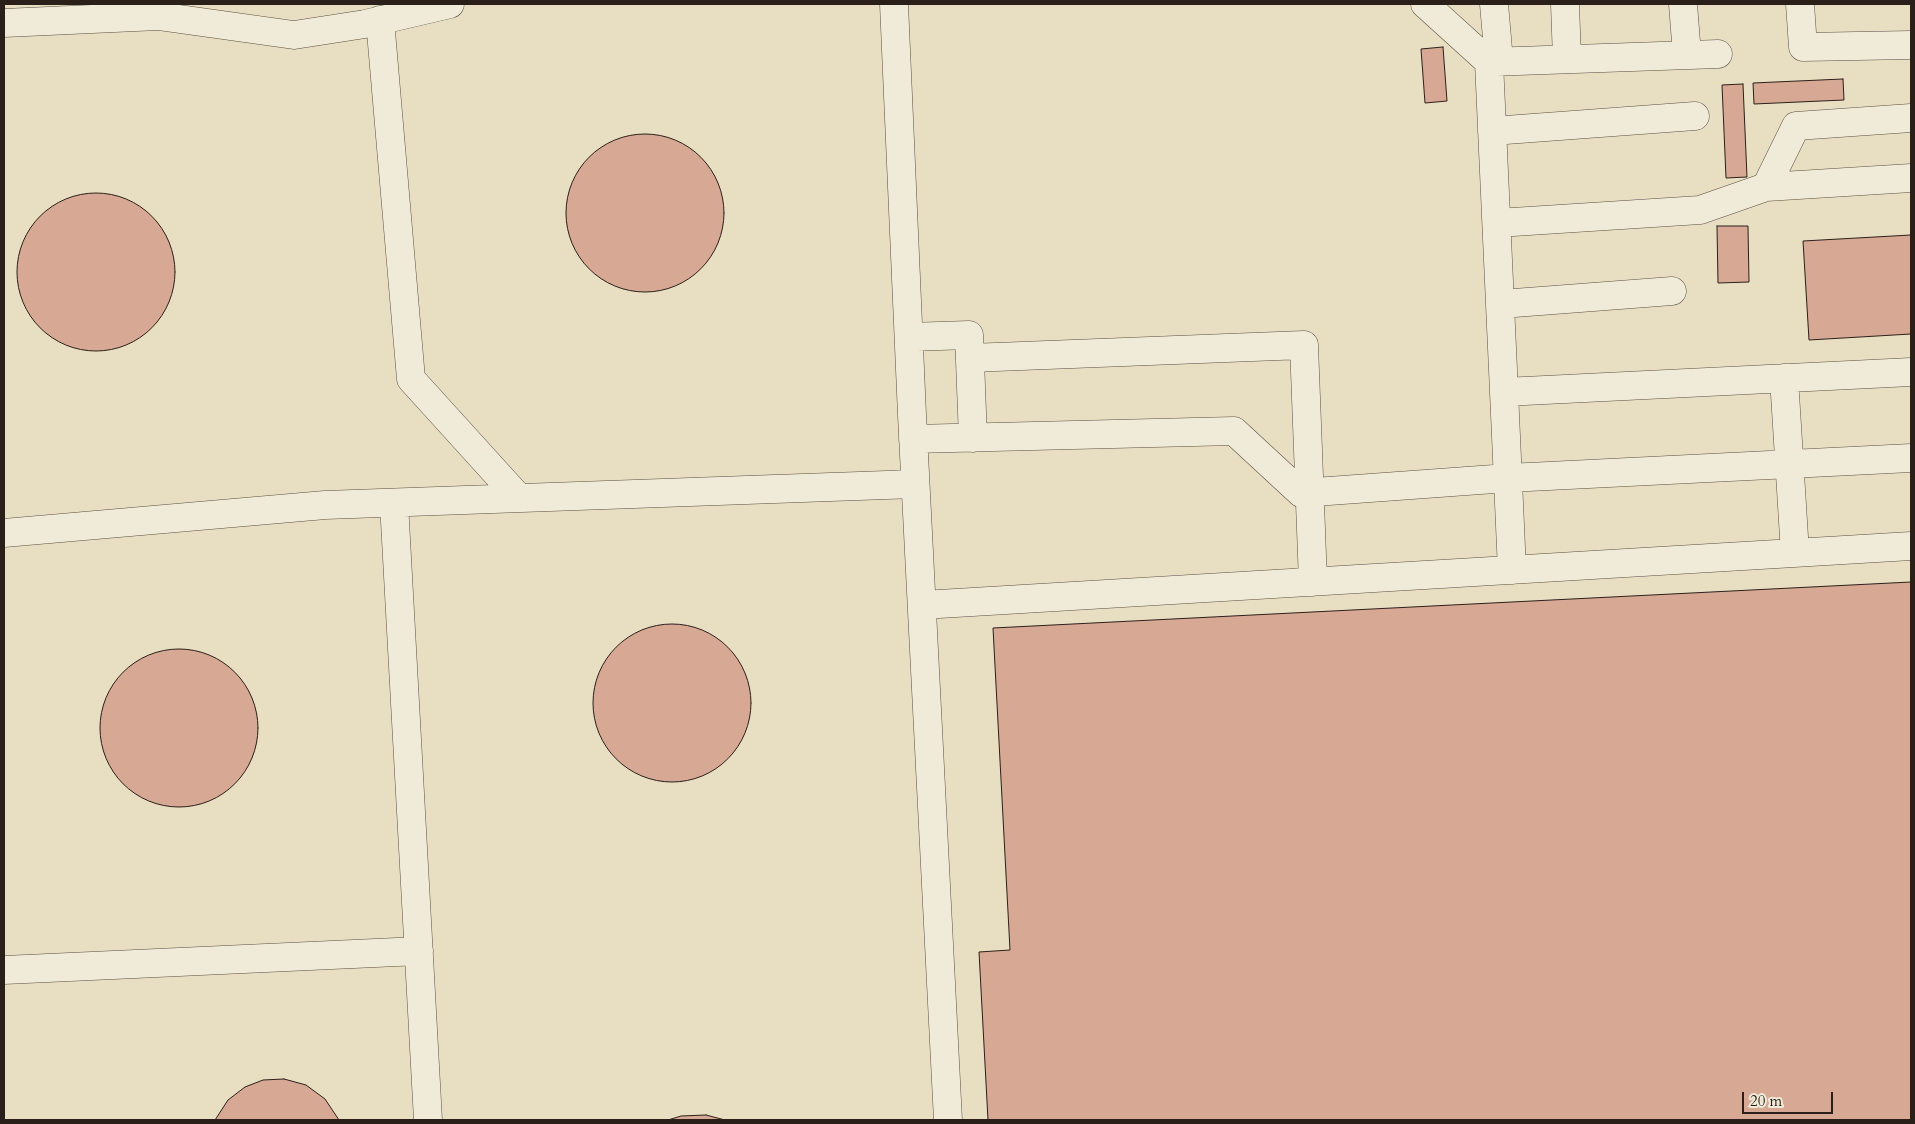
<!DOCTYPE html>
<html>
<head>
<meta charset="utf-8">
<style>
  body { margin:0 }
  #map { position:relative; width:1915px; height:1124px; overflow:hidden; background:#e8dfc3; font-family:Cardo,serif }
  canvas { display:block }
  .frame { position:absolute; inset:0; border:5px solid #2b1f19; pointer-events:none }
  .scale { position:absolute; left:1742px; top:1092px; width:91px; height:22px; box-sizing:border-box; border:2px solid #2b1f19; border-top:0; padding-left:6px; font-size:15px; line-height:18px; white-space:nowrap; color:#2b1f19; -webkit-text-stroke:4px #f0ead8; paint-order:stroke }
</style>
</head>
<body>
<div id="map">
<canvas width="1915" height="1124"></canvas>
<div class="frame"></div>
<div class="scale">20 m</div>
</div>
<script>
const c = document.querySelector('canvas').getContext('2d');
c.lineJoin = 'round';
function fillPath(path, color) {
  c.fillStyle = color;
  c.fill(path, 'evenodd');
}
function poly(rows) {
  const path = new Path2D();
  for (const r of rows) {
    if (r.length === 3) {
      path.moveTo(r[0] + r[2], r[1]);
      path.arc(r[0], r[1], r[2], 0, 2 * Math.PI);
      continue;
    }
    path.moveTo(r[0], r[1]);
    for (let i = 2; i < r.length; i += 2) path.lineTo(r[i], r[i + 1]);
  }
  return path;
}
function strokePath(path, color, width, dash) {
  c.strokeStyle = color;
  c.lineWidth = width;
  c.lineCap = dash ? 'butt' : 'round';
  c.setLineDash(dash || []);
  c.stroke(path);
}
const building = poly([
  [1443,47,1447,101,1425,103,1421,49,1443,47],
  [1843,79,1844,100,1754,104,1753,83,1843,79],
  [1743,84,1747,177,1726,178,1722,85,1743,84],
  [645,213,79],
  [96,272,79],
  [1717,226,1748,226,1749,282,1718,283,1717,226],
  [1911,235,1911,334,1809,340,1803,241,1911,235],
  [1911,582,1911,1120,988,1120,979,952,1010,950,993,628,1911,582],
  [672,703,79],
  [179,728,79],
  [284,1079,306,1085,325,1099,339,1120,215,1120,228,1100,245,1087,263,1080,284,1079],
  [706,1115,725,1120,668,1120,681,1116,706,1115]
]);
fillPath(building, '#d7a893');
strokePath(building, '#2b1f19', 1);
const minor = poly([
  [894,4,912,415,948,1120],
  [1425,4,1489,62],
  [1494,4,1499,61],
  [1565,4,1567,59],
  [1683,4,1687,55],
  [1800,4,1803,47,1911,45],
  [380,20,411,379,519,498],
  [4,23,158,16,294,35,365,24,450,4],
  [1911,118,1796,126,1766,187,1911,178],
  [1492,131,1695,116],
  [1497,223,1700,210,1766,187],
  [1501,304,1672,291],
  [909,337,969,335,973,438],
  [970,358,1304,345,1313,582],
  [1784,378,1795,553],
  [1504,392,1489,62,1718,54],
  [913,439,1234,431,1301,493,1508,478,1911,458],
  [394,503,428,1120],
  [4,533,325,505,915,484],
  [1512,570,1504,392,1911,372],
  [922,605,1911,546],
  [4,970,419,951]
]);
strokePath(minor, '#5a4f44', 29);
strokePath(minor, '#f0ead8', 28);
</script>
</body>
</html>
